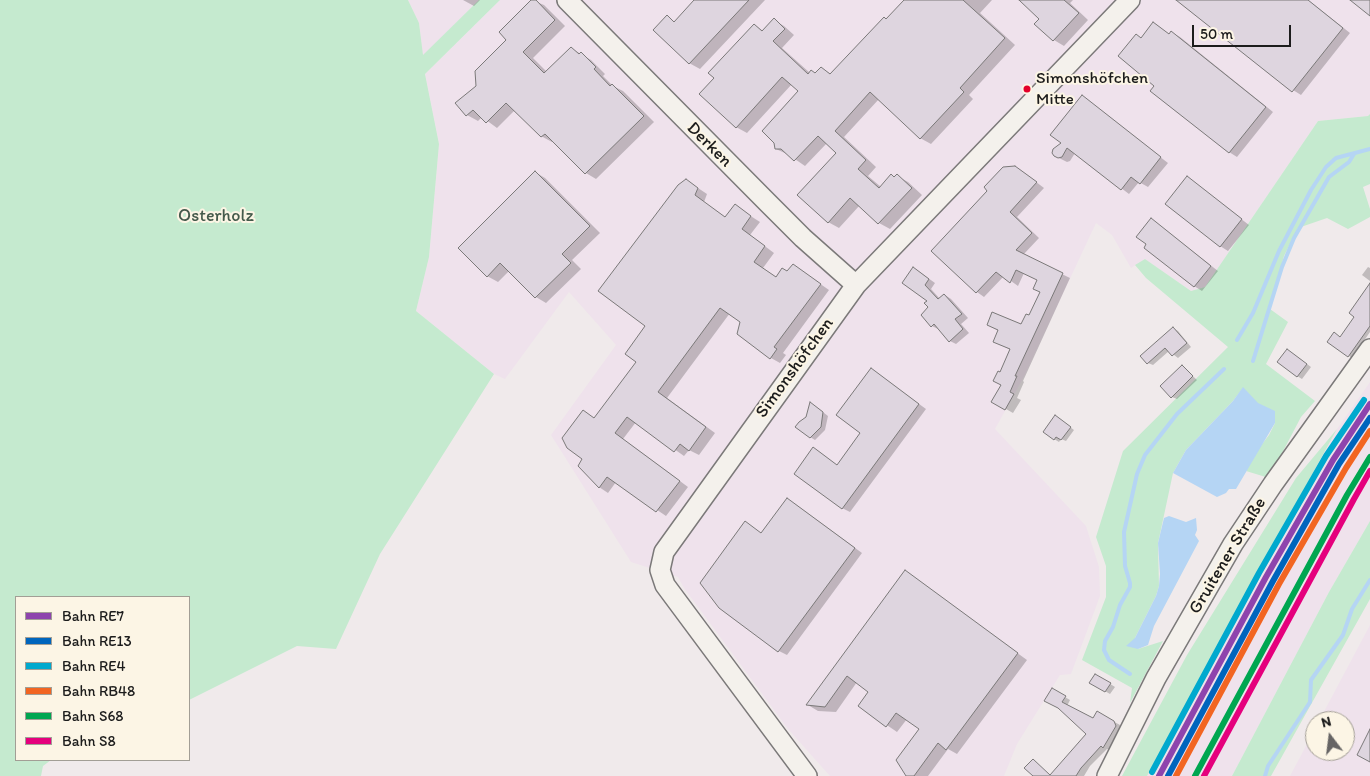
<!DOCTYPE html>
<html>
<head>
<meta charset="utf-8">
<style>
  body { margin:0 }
  #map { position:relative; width:1370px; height:776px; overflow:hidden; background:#f0eaeb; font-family:Itim,sans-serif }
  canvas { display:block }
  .legend { position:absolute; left:15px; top:596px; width:175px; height:165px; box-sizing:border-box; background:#fcf5e5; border:1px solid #a29e95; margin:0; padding:6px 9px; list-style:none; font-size:15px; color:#1c1c1c }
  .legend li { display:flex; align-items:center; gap:10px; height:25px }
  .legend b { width:25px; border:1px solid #a29e95 }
  .north { position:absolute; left:1305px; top:711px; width:50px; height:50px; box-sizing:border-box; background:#fcf5e5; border:1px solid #a29e95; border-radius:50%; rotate:345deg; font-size:14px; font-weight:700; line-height:20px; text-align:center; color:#1c1c1c }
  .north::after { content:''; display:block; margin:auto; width:18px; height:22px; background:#666464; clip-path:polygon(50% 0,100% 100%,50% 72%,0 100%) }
  .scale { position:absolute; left:1192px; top:25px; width:99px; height:22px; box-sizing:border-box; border:2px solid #1c1c1c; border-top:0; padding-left:6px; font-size:15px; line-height:18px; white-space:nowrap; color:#1c1c1c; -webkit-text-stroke:4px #fcf5e5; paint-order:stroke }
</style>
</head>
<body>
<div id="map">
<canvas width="1370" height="776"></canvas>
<ul class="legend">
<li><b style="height:6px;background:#8e44ad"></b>Bahn RE7</li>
<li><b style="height:6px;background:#0065bd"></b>Bahn RE13</li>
<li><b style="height:6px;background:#00a9ce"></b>Bahn RE4</li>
<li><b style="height:6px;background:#f26522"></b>Bahn RB48</li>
<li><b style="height:6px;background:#00a651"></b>Bahn S68</li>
<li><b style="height:6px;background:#e5007d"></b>Bahn S8</li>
</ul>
<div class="north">N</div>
<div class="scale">50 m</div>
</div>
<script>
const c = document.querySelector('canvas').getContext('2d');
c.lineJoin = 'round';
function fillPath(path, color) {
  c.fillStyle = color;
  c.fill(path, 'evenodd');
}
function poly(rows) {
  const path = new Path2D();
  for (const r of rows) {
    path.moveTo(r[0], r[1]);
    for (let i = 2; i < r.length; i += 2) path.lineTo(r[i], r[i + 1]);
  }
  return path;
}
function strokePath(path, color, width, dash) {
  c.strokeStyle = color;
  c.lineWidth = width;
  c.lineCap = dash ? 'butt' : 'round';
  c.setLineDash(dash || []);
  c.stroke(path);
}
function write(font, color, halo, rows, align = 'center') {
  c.font = font + ' Itim,sans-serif';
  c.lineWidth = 4;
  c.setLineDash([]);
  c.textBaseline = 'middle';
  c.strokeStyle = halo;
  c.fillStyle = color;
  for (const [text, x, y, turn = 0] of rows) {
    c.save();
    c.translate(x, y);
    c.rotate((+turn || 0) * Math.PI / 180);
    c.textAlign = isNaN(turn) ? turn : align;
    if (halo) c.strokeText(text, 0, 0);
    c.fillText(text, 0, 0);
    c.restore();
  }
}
fillPath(poly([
  [408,0,479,0,423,56,419,23],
  [500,0,1370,0,1370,114,1368,116,1318,121,1205,287,1191,291,1145,259,1131,268,1112,235,1096,223,1025,375,995,429,1086,526,1099,567,1100,596,1071,674,1060,675,1017,744,1004,776,830,776,788,729,684,588,678,577,631,562,551,435,616,345,569,292,505,379,494,374,416,311,429,257,439,144,425,74],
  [1370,382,1370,521,1329,592,1232,776,1147,776,1337,429],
  [1370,625,1370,776,1290,776,1315,729,1315,751,1345,751,1345,721,1319,721]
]), '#efe2ec');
fillPath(poly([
  [0,0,408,0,419,23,423,55,479,0,500,0,425,74,439,144,429,257,416,311,494,374,380,554,336,649,297,646,189,700,189,597,16,597,16,760,51,760,43,766,41,776,0,776],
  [1370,114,1370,184,1363,187,1370,209,1370,217,1348,229,1327,218,1298,228,1284,256,1270,309,1288,322,1266,364,1315,401,1301,417,1269,478,1246,471,1256,452,1269,435,1275,423,1243,388,1233,401,1186,450,1173,473,1160,534,1158,543,1159,586,1156,596,1135,638,1138,649,1163,641,1130,703,1132,688,1082,660,1106,597,1106,566,1096,537,1123,451,1228,347,1146,278,1135,265,1145,259,1191,291,1205,287,1318,121,1368,116],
  [1337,429,1147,776,1122,776,1187,655,1296,478],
  [1370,521,1370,599,1271,776,1232,776,1329,592]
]), '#c5eacf');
fillPath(poly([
  [1243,387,1258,403,1275,411,1275,423,1236,489,1229,489,1226,493,1217,497,1173,473,1186,450,1233,401],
  [1169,516,1186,522,1196,518,1197,530,1195,535,1199,541,1154,626,1148,645,1138,649,1126,646,1135,638,1156,596,1159,586,1160,574,1158,543,1164,518]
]), '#b5d5f4');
fillPath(poly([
  [463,0,480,0,474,6],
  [532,0,544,5,565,26,533,58,547,72,571,48,591,60,605,74,603,76,613,86,623,91,654,122,596,179,586,173,553,141,552,142,541,136,515,110,497,128,482,117,478,121,467,115,477,86],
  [696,0,765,0,700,69,689,63,667,17,675,22],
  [906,0,992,0,980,13,1015,45,969,95,973,99,931,144,920,138,879,99,844,137,876,167,868,176,881,187,897,176,908,182,922,195,890,229,879,223,860,205,839,228,828,222,838,153,827,143,805,166,789,155,776,149,800,91,792,84,747,133,736,127,715,78,755,25,763,31,774,20,784,26,794,35,782,48,810,73,816,74,821,68,831,74,887,20],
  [1021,0,1073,0,1070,3,1088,20,1064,46,1054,40,1041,19],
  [1189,0,1308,0,1350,33,1301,95,1293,90],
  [1154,23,1170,35,1172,33,1180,37,1273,112,1237,157,1229,152,1156,85,1136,35,1142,38],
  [1082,97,1168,163,1148,187,1139,182,1129,194,1075,153,1070,161,1067,162,1055,156,1063,143],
  [535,172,545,178,600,233,572,260,581,269,546,303,536,297,509,271,498,282,487,276],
  [1023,172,1044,188,1017,217,1039,238,1023,255,1070,278,1023,381,1024,382,1017,398,1021,400,1013,413,992,401,1002,385,1000,373,1011,350,995,342,999,331,988,325,1022,326,1030,317,1042,293,1038,280,1024,273,1018,286,1004,276,984,297,977,292,933,251],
  [1188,178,1249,225,1228,251,1220,246],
  [686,180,707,194,704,202,726,218,735,206,760,222,750,235,774,253,763,268,777,278,788,272,793,265,829,290,783,353,786,355,780,363,771,358,742,322,730,313,667,398,715,433,699,455,689,450,684,456,636,422,623,439,688,487,666,516,616,482,608,493,599,487,584,459,584,412,595,419,637,362],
  [1152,220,1218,271,1202,291,1194,286],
  [1368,267,1370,268,1370,281,1362,275],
  [914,268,935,283,931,289,940,299,945,295,951,299,968,318,961,324,969,333,956,344,950,341,940,328,938,329,932,326,929,301],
  [1370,285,1370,332,1352,358,1349,356,1341,338,1356,317],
  [1173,328,1178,331,1191,347,1178,358,1169,351,1153,365,1148,363],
  [1288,350,1311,367,1302,379,1297,376],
  [1182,366,1197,380,1177,399,1172,397],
  [879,375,926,409,850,512,842,508,822,454,838,466,862,433],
  [815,406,828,416,825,430,815,440,810,437,808,418],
  [1059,419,1074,430,1066,441,1061,439,1059,442,1054,439],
  [795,504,862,553,787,655,779,651,762,534],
  [905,572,1027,660,957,754,948,749,928,776,908,776,920,729,907,719,897,732,859,706,870,691,857,682,836,712,818,711,808,705],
  [1096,675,1115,687,1110,694,1091,683],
  [1053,690,1070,700,1067,706,1094,720,1098,713,1120,725,1121,730,1109,750,1107,749,1090,766,1084,776,1035,776,1033,761,1051,776,1088,734,1060,708]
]), '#0003');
strokePath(poly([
  [1237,340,1253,313,1279,251,1311,190,1326,167,1336,158,1370,149],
  [1253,361,1282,267,1294,238,1329,177,1349,162,1354,154],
  [1130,674,1109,660,1104,650,1105,641,1113,627,1120,605,1130,587,1130,583,1125,566,1124,532,1137,474,1145,455,1177,414,1224,369],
  [1265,776,1268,766,1310,702,1311,680,1343,635,1352,609,1370,580]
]), '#b5d5f4', 4);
const building = poly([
  [531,0,536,0,555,20,523,52,544,73,571,47,579,54,581,52,596,67,594,69,610,86,612,84,644,116,585,174,545,134,541,137,506,103,486,123,473,110,466,116,455,103,476,86,475,71,506,40,499,32,531,0],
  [694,0,749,0,689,64,653,30,667,15,674,22,694,0],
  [904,0,963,0,1005,38,960,88,964,92,920,139,870,92,835,131,866,160,858,169,879,188,891,174,894,177,897,174,912,188,878,224,850,198,828,223,797,195,836,153,818,136,794,161,781,149,775,149,774,143,762,131,798,91,782,77,736,128,699,94,714,78,708,73,754,24,762,31,774,18,785,29,773,41,808,74,811,70,815,73,821,67,830,74,884,17,886,19,904,0],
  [1019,0,1064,0,1079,13,1053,41,1034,24,1039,19,1019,0],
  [1176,0,1308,0,1343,28,1292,92,1176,0],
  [1350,0,1370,0,1370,16,1350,0],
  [1153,22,1169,34,1171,31,1266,107,1229,153,1150,91,1154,86,1118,56,1136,34,1141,38,1153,22],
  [1082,95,1161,157,1140,184,1131,177,1121,190,1067,148,1062,157,1058,158,1054,156,1052,153,1053,149,1061,143,1050,135,1082,95],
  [1015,166,1037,182,1010,212,1032,233,1016,250,1063,273,1015,376,1017,376,1010,392,1014,394,1005,410,991,402,1001,385,993,381,998,371,1000,372,1010,349,993,342,998,330,987,325,992,312,1021,324,1026,314,1029,315,1040,292,1033,289,1037,280,1016,270,1010,283,996,272,976,293,931,251,987,191,984,187,1003,167,1015,166],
  [535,171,590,226,562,254,571,263,535,298,500,263,487,277,458,248,535,171],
  [1187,176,1242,219,1220,247,1165,204,1187,176],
  [686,179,698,188,695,195,725,217,735,204,751,216,742,229,765,246,754,262,776,277,782,268,787,271,793,264,821,284,774,347,777,349,770,359,737,334,740,322,720,308,658,392,706,427,689,451,680,444,674,452,627,417,615,433,680,481,656,512,607,477,599,488,578,466,582,459,567,448,562,438,583,410,594,418,636,362,625,354,645,326,598,291,678,185,686,179],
  [1151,218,1211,266,1194,287,1144,248,1146,244,1136,237,1151,218],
  [913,267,929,279,925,285,938,299,944,294,962,314,955,319,963,329,949,342,934,324,931,327,921,315,928,307,924,303,927,301,902,283,913,267],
  [1370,283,1370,326,1348,357,1327,342,1334,332,1340,337,1354,317,1349,313,1370,283],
  [1173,327,1187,343,1172,356,1165,348,1147,364,1140,356,1173,327],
  [1287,349,1307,364,1297,377,1277,362,1287,349],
  [1182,365,1193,376,1171,398,1160,386,1182,365],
  [871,368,919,404,842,509,794,474,813,447,837,465,860,433,836,415,871,368],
  [810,402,823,412,821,427,810,438,795,427,799,422,806,417,810,402],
  [1055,415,1071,427,1061,440,1056,437,1054,440,1043,432,1055,415],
  [787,498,855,548,778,652,719,608,700,583,745,521,761,533,787,498],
  [905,570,1018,653,946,750,938,743,914,776,906,776,896,760,919,729,896,713,886,727,858,706,868,692,847,676,825,707,806,705,905,570],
  [1095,674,1111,683,1105,692,1089,683,1095,674],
  [1052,688,1066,696,1062,702,1093,718,1097,711,1114,721,1116,726,1103,748,1101,746,1081,768,1076,776,1033,776,1024,768,1033,759,1050,775,1086,734,1058,708,1044,701,1052,688],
  [1370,729,1370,762,1357,755,1370,729]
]);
fillPath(building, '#ded5df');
strokePath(building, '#7b7979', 1);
const minor = poly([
  [567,0,767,202,803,238,856,285],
  [807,776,665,585,660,570,664,552,856,285,1130,0],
  [1107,776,1156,678,1233,544,1273,484,1370,349]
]);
strokePath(minor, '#7b7979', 22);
strokePath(minor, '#f4f1ec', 19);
strokePath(poly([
  [1159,776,1266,577,1333,460,1370,404]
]), '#8e44ad', 6);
strokePath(poly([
  [1168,776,1273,581,1339,464,1370,418]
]), '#0065bd', 6);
strokePath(poly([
  [1152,772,1259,573,1326,456,1364,400]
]), '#00a9ce', 6);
strokePath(poly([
  [1176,776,1279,584,1346,468,1370,431]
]), '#f26522', 6);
strokePath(poly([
  [1195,776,1347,495,1370,457]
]), '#00a651', 6);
strokePath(poly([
  [1204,776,1354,499,1370,471]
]), '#e5007d', 6);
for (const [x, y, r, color] of [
  [1027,89,4.5,"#e4002b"]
]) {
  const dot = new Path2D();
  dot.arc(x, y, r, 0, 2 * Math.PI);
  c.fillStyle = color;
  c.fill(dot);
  strokePath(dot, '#fcf5e5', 2);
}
write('17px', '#1c1c1c', '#fcf5e5', [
  ["Simonshöfchen",1036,79],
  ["Mitte",1036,100]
], 'left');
write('18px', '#1c1c1c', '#fcf5e5', [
  ["Derken",709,145,45],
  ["Simonshöfchen",795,368,-54],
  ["Gruitener Straße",1228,556,-59]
]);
write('18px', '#445a4b', '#fcf5e5', [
  ["Osterholz",216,216]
]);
</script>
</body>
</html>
